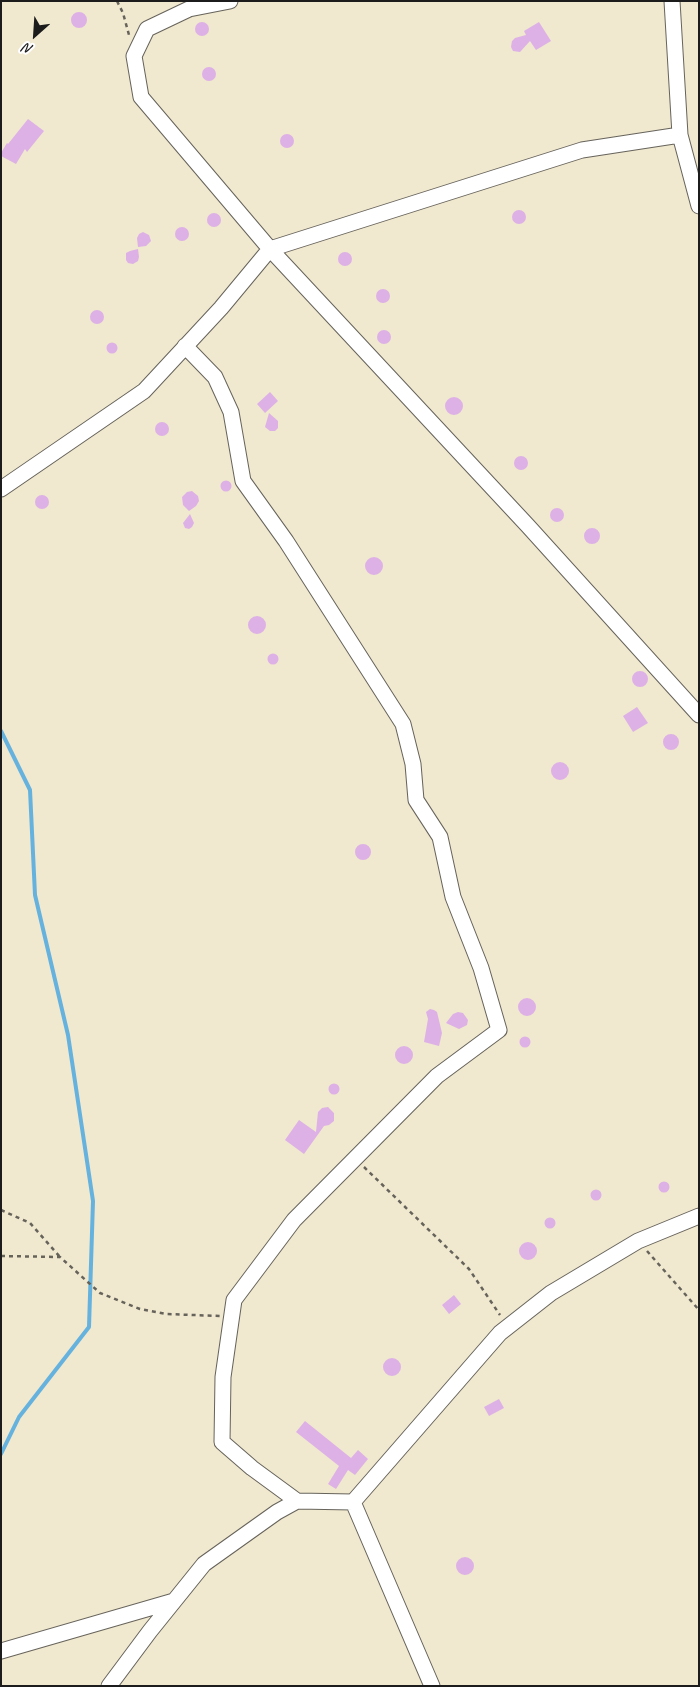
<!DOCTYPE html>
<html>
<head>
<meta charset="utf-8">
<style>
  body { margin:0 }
  #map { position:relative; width:700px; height:1687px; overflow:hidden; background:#f0e8cf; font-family:Caveat,sans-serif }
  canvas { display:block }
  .frame { position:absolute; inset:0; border:2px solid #1c1c1c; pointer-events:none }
  .north { position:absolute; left:10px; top:10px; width:50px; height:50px; -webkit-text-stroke:4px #fff; paint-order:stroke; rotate:206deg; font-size:14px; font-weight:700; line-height:20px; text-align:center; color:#1c1c1c }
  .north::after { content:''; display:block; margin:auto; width:18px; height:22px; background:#1c1c1c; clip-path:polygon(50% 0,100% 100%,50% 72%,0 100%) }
</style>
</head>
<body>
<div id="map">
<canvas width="700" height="1687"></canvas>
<div class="frame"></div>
<div class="north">N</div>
</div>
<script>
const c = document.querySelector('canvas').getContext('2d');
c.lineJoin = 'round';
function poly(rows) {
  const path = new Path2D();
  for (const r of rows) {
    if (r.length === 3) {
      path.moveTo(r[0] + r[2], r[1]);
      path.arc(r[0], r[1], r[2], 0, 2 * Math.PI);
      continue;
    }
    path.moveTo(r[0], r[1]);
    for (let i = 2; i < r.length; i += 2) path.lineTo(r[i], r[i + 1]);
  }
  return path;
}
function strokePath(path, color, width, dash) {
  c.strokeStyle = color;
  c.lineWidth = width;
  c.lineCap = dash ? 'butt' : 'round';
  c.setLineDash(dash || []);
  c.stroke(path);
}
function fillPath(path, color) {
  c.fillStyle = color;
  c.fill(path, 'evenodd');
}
strokePath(poly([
  [1,731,30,790,35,895,68,1035,93,1201,89,1327,19,1417,1,1454]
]), '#65b2de', 4);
fillPath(poly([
  [79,20,8],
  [202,29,7],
  [539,22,551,41,536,50,530,41,520,52,513,51,511,47,512,41,515,38,526,35,524,31],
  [209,74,7],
  [28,119,44,131,27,152,25,149,16,164,1,156,1,153,7,143,8,144],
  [287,141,7],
  [519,217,7],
  [214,220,7],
  [182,234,7],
  [143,232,149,235,151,241,146,246,138,247,137,238,139,234],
  [138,249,139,257,138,261,133,264,128,263,126,260,126,253,130,251],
  [345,259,7],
  [383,296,7],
  [97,317,7],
  [384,337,7],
  [112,348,5.5],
  [270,392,278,401,265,413,257,404],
  [454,406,9],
  [269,413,278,421,278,428,275,431,270,431,265,427],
  [162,429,7],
  [521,463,7],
  [226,486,5.5],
  [192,491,198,496,199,501,196,506,189,511,183,505,182,497,187,492],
  [42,502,7],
  [557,515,7],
  [190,514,194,523,192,527,189,529,185,528,183,523],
  [592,536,8],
  [374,566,9],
  [257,625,9],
  [273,659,5.5],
  [640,679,8],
  [637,707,648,723,633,732,623,716],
  [671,742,8],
  [560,771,9],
  [363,852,8],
  [527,1007,9],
  [430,1009,434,1010,437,1012,442,1033,439,1046,424,1042,428,1019,426,1012],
  [458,1012,463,1013,468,1020,467,1025,459,1029,446,1023,453,1014],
  [525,1042,5.5],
  [404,1055,9],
  [334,1089,5.5],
  [328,1107,334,1113,334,1121,329,1125,324,1126,304,1154,285,1140,299,1120,316,1132,318,1112,322,1108],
  [664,1187,5.5],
  [596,1195,5.5],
  [550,1223,5.5],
  [528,1251,9],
  [454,1295,461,1304,449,1314,442,1305],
  [392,1367,9],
  [499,1399,504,1408,489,1416,484,1407],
  [305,1421,351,1458,358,1450,368,1459,355,1475,348,1470,336,1489,328,1484,339,1466,296,1432],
  [465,1566,9]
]), '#ddb1e6');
const minor = poly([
  [230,1,189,9,147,29,134,56,141,97,270,249,528,526,699,715],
  [672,1,680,135,699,206],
  [185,346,215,377,231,412,243,481,286,541,403,724,413,764,416,800,440,837,453,897,481,968,499,1030,437,1076,294,1220,234,1300,223,1377,222,1442,252,1468,297,1501],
  [1,489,144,391,221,308,270,249,582,150,680,135],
  [353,1502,432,1686],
  [1,1651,174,1601],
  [109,1686,150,1631,204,1564,277,1512,297,1501,353,1502,500,1333,551,1293,638,1241,699,1216]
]);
strokePath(minor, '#66635b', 17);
strokePath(poly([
  [117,1,123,13,129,35],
  [364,1167,469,1269,500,1315],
  [1,1210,30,1223,60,1257],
  [647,1251,699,1310],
  [1,1256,60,1257,100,1293,140,1309,166,1314,220,1316]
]), '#66635b', 2.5, [4, 4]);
strokePath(minor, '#fff', 15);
</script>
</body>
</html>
